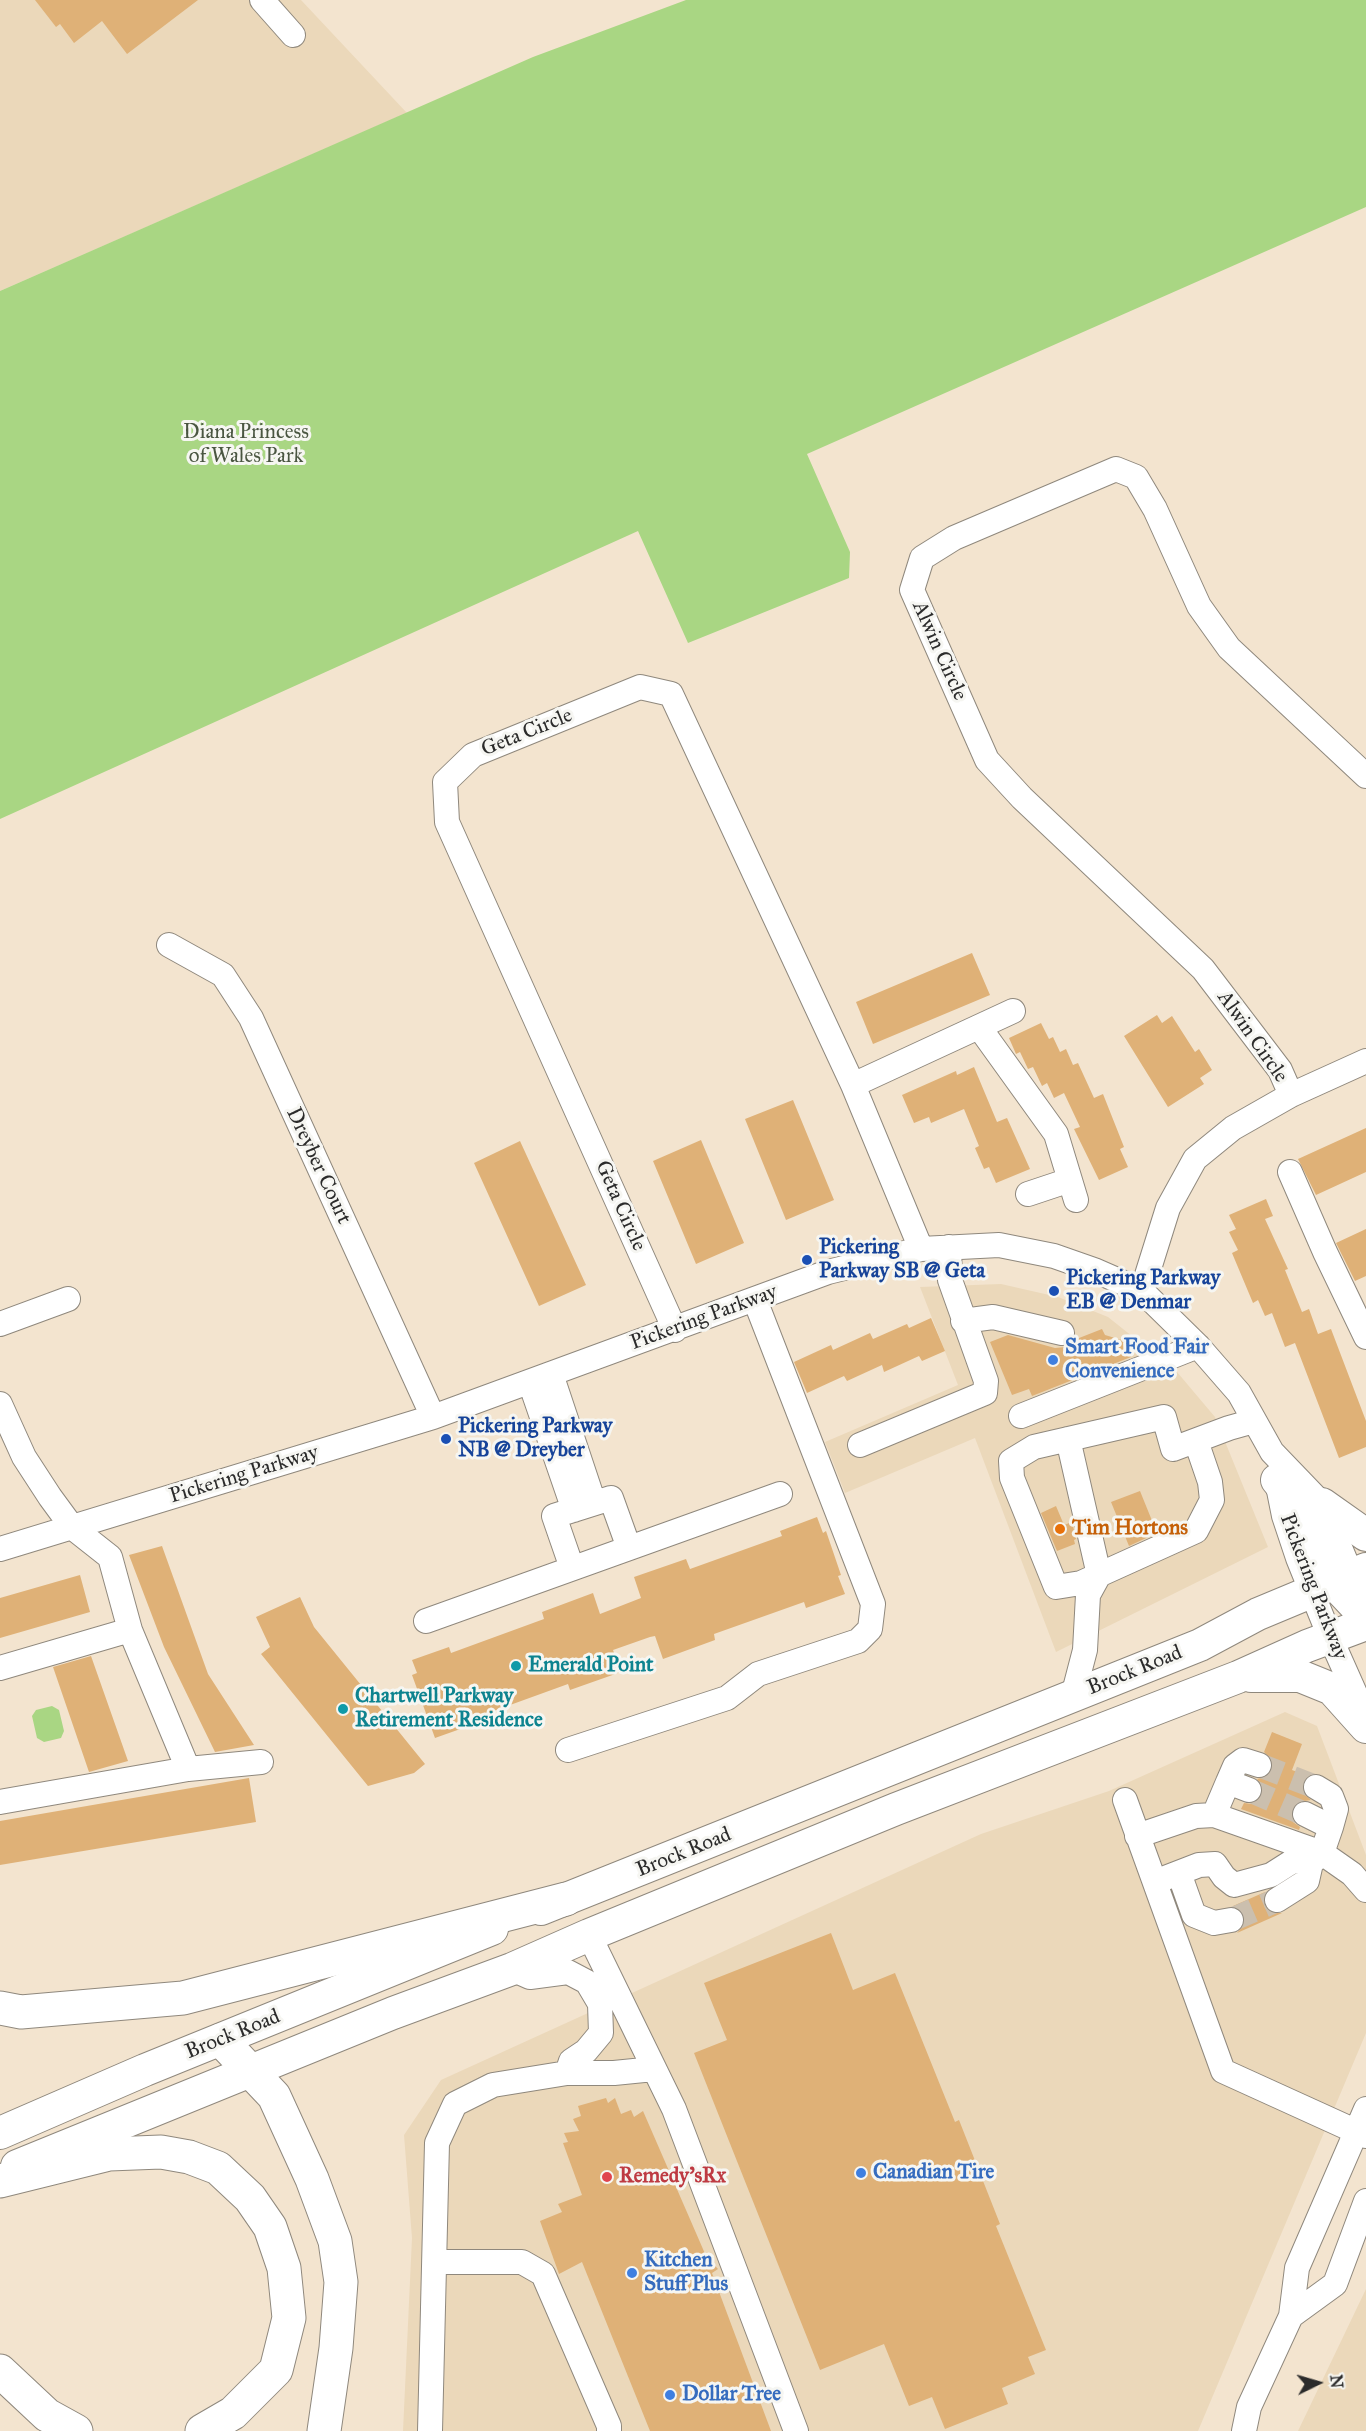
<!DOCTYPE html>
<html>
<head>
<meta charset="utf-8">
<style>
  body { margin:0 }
  #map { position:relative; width:1366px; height:2431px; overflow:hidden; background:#f3e4cf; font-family:"IM FELL Great Primer",serif }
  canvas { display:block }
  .north { position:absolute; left:1288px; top:2353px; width:60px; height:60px; -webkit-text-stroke:4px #f6f6f2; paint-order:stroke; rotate:85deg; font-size:16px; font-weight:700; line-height:24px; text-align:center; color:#2b2b2b }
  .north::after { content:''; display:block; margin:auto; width:21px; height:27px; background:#2b2b2b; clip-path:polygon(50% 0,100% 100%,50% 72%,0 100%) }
</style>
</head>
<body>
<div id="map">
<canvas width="1366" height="2431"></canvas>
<div class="north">N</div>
</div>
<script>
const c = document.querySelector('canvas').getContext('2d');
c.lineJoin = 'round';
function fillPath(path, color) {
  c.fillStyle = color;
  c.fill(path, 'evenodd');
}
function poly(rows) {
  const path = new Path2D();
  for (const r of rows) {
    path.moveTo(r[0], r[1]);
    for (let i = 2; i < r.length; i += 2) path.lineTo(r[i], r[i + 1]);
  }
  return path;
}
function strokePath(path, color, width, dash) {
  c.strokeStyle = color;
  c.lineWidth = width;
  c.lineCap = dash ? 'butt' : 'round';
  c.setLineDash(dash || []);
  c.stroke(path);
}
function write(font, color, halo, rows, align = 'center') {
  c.font = font + ' "IM FELL Great Primer",serif';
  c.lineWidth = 6;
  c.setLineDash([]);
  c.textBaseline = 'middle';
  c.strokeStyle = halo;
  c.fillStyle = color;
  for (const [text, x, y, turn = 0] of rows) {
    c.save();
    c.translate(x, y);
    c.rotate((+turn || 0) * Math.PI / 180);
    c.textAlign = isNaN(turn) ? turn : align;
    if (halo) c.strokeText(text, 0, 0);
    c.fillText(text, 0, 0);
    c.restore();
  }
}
fillPath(poly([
  [0,0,301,0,407,113,0,291],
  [1001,1284,1058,1297,1108,1317,1177,1372,1215,1417,1268,1547,1056,1652,975,1438,845,1493,825,1442,958,1385,920,1287],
  [1285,1712,1317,1726,1366,1855,1366,1881,1354,1897,1366,1894,1366,2033,1198,2431,403,2431,412,2238,404,2135,441,2080,981,1834,1109,1791],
  [1366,2289,1366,2431,1298,2431]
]), '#ebd8ba');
fillPath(poly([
  [686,0,1366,0,1366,207,807,454,850,552,849,578,688,643,638,531,0,819,0,291,533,57],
  [52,1706,59,1710,64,1731,61,1738,44,1742,37,1738,32,1716,36,1710]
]), '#a9d683');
fillPath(poly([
  [35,0,198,0,127,54,102,21,74,43,60,24,56,27],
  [972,953,990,995,873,1044,856,1002],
  [1157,1015,1162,1023,1172,1016,1195,1052,1199,1049,1212,1070,1200,1078,1204,1084,1168,1107,1124,1036],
  [1041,1023,1049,1039,1053,1037,1060,1052,1066,1049,1073,1065,1078,1063,1094,1098,1103,1094,1124,1147,1120,1149,1128,1167,1099,1180,1074,1129,1080,1127,1064,1093,1054,1098,1047,1083,1042,1086,1033,1067,1028,1069,1020,1052,1016,1054,1009,1038],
  [974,1067,997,1122,1007,1118,1030,1169,996,1183,989,1167,984,1169,975,1148,979,1146,964,1109,931,1123,929,1117,914,1123,902,1095,956,1071,957,1075],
  [793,1100,834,1200,786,1220,745,1119],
  [1366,1128,1366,1172,1316,1195,1298,1159],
  [701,1140,744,1243,696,1264,653,1161],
  [520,1141,586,1285,539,1306,474,1163],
  [1266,1199,1273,1216,1265,1219,1288,1269,1285,1270,1302,1312,1309,1309,1318,1334,1331,1329,1366,1421,1366,1447,1339,1458,1295,1343,1285,1347,1272,1313,1265,1316,1258,1300,1253,1303,1232,1253,1238,1250,1229,1232,1236,1229,1229,1215],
  [1366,1229,1366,1276,1355,1281,1336,1243],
  [931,1318,945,1351,922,1361,919,1356,884,1372,882,1365,847,1381,844,1376,807,1393,794,1362,831,1345,833,1350,870,1333,873,1339,907,1324,909,1328],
  [1102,1329,1105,1335,1125,1341,1131,1357,1032,1396,1029,1389,1012,1395,990,1342,1008,1335,1055,1348,1066,1347,1074,1340],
  [1140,1491,1157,1533,1129,1546,1111,1502],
  [1056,1506,1064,1525,1072,1522,1076,1539,1074,1540,1075,1544,1057,1551,1041,1513],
  [817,1517,823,1533,826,1531,841,1575,838,1576,845,1594,806,1608,804,1602,714,1634,715,1640,663,1659,655,1636,650,1637,613,1650,621,1672,570,1690,568,1684,477,1717,480,1722,435,1738,412,1675,417,1673,412,1660,449,1647,451,1653,544,1619,542,1612,593,1593,600,1614,641,1598,634,1577,686,1559,690,1569,782,1536,780,1531],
  [162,1546,208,1674,254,1745,215,1752,164,1647,129,1555],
  [80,1575,90,1612,0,1638,0,1598],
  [300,1597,314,1627,425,1764,414,1773,368,1786,261,1654,270,1647,256,1617],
  [91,1656,128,1761,89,1772,53,1667],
  [1272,1732,1302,1744,1292,1770,1308,1776,1302,1787,1304,1794,1311,1800,1298,1802,1292,1808,1291,1815,1293,1822,1300,1827,1299,1830,1241,1809,1244,1803,1252,1804,1258,1801,1263,1788,1257,1779,1268,1776,1272,1770,1273,1761,1264,1752],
  [249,1778,256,1822,0,1865,0,1821],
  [1265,1892,1263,1900,1265,1908,1271,1913,1282,1913,1237,1933,1244,1925,1245,1918,1241,1910,1233,1906],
  [831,1933,853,1990,895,1973,955,2122,959,2120,1000,2224,996,2226,1046,2350,1028,2357,1035,2374,1002,2388,1008,2404,945,2429,932,2397,909,2406,884,2344,820,2370,694,2053,727,2040,704,1983],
  [606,2098,608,2103,615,2098,621,2114,631,2110,634,2117,643,2111,706,2256,718,2269,712,2273,771,2431,650,2431,582,2262,559,2274,540,2221,562,2212,558,2204,582,2195,563,2143,568,2142,564,2133,579,2131,573,2119,581,2116,578,2106]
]), '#dfb177');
strokePath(poly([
  [1259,1765,1316,1787],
  [1249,1790,1305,1814],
  [1231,1920,1277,1900]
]), '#cbbfae', 24, [24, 12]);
const minor = poly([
  [262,0,293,35],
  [169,945,223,975,251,1018,433,1417],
  [979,1027,1056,1134,1076,1200],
  [853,1085,1013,1011],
  [1291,1095,1280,1070,1203,969,1022,798,987,760,912,590,922,558,954,538,1116,469,1136,477,1155,509,1199,606,1229,648,1366,776],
  [1290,1172,1325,1252,1366,1337],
  [1028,1194,1070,1180],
  [1142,1291,1168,1208,1195,1159,1233,1128,1291,1095,1366,1061],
  [963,1321,993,1317,1062,1333],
  [0,1324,68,1299],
  [675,1330,447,822,445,782,473,755,640,687,671,694,853,1085,921,1249],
  [551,1374,594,1503],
  [530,1382,574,1510],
  [0,1404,24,1457,50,1497,72,1527,110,1557,130,1630,188,1769],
  [1021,1416,1198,1346],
  [1068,1439,1099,1575,1088,1595,1085,1650,1073,1696],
  [1196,1441,1210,1482,1212,1500,1196,1531,1081,1583,1056,1587,1012,1478,1011,1461,1034,1447,1164,1417,1173,1449,1229,1428,1254,1421],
  [860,1445,985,1393,986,1381,950,1280,949,1247],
  [1277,1481,1284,1516,1298,1558,1330,1637,1366,1718],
  [0,1549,433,1417,828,1272,921,1249,999,1245,1054,1256,1094,1270,1142,1291,1198,1346,1239,1393,1272,1452,1322,1504,1358,1591],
  [572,1568,554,1516,611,1498,629,1548],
  [426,1621,780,1494],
  [0,1668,130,1630],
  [568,1750,727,1698,758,1674,858,1641,870,1629,873,1604,755,1300],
  [1228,1782,1235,1766,1243,1760,1259,1765],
  [1125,1800,1223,2071,1366,2136],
  [0,1802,188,1769,261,1762],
  [1305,1814,1331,1827],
  [1214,1815,1228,1782,1249,1790],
  [1137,1836,1196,1816,1214,1815,1322,1853,1352,1874,1366,1890],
  [1179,1873,1194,1915,1214,1923,1231,1920],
  [1155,1882,1199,1865,1215,1864,1224,1877,1234,1885,1271,1875,1293,1861,1311,1863],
  [1277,1900,1307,1881,1311,1863,1322,1853,1331,1827,1336,1809,1331,1796,1316,1787],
  [589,1935,674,2109,796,2431],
  [512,1969,530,1977,568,1972,587,1982,600,2004,601,2033,586,2051,571,2061,567,2073,614,2073,654,2069],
  [435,2262,522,2262,543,2274,609,2426,609,2431],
  [1291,2316,1335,2284,1366,2201],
  [430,2431,437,2143,455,2104,493,2085,567,2073],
  [1244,2431,1249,2407,1291,2316,1297,2268,1366,2109]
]);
const major = poly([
  [1277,1480,1300,1509,1333,1582,1366,1617],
  [1322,1504,1366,1535],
  [1251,1676,1300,1676,1332,1689,1366,1727],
  [541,1909,1200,1645,1258,1614,1366,1569],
  [0,2133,145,2070,492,1929],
  [17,2166,393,2013,512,1969,589,1935,896,1809,1238,1677,1307,1646,1366,1624]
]);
const highway = poly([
  [0,2008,21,2012,183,1998,566,1899],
  [221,2040,274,2096,312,2179,335,2241,341,2282,336,2348,324,2431],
  [0,2181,109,2154,161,2152,189,2157,218,2168,250,2198,270,2227,284,2268,289,2318,276,2370,233,2413,202,2431],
  [0,2371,47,2415,76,2431]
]);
strokePath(minor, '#8f887d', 26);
strokePath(major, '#8f887d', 34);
strokePath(highway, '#8f887d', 35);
strokePath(minor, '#fff', 24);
strokePath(major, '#fff', 32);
strokePath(highway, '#fff', 33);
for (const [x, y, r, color] of [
  [807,1260,6,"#1a4fb4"],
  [1054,1291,6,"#1a4fb4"],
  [1053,1360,6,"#3f7fe0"],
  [446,1439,6,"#1a4fb4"],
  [1060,1529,6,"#e8710a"],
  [516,1666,6,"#0f9aa8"],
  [343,1709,6,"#0f9aa8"],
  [861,2173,6,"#3f7fe0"],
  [607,2177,6,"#e0444e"],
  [632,2273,6,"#3f7fe0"],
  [670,2395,6,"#3f7fe0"]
]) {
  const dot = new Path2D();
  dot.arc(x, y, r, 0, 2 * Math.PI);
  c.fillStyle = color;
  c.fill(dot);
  strokePath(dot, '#f6f6f2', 2);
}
write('21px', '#4a5641', '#f6f6f2', [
  ["Diana Princess",246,433],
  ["of Wales Park",246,457]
]);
write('21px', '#2b2b2b', '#f6f6f2', [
  ["Alwin Circle",939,651,66],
  ["Geta Circle",527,733,-22],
  ["Alwin Circle",1252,1037,55],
  ["Dreyber Court",318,1166,65],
  ["Geta Circle",620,1206,66],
  ["Pickering Parkway",704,1318,-20],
  ["Pickering Parkway",244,1475,-17],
  ["Pickering Parkway",1313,1587,69],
  ["Brock Road",1135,1671,-22],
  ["Brock Road",684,1853,-22],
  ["Brock Road",233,2035,-22]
]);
write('bold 21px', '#164399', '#f6f6f2', [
  ["Pickering",819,1248],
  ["Parkway SB @ Geta",819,1272],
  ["Pickering Parkway",1066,1279],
  ["EB @ Denmar",1066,1303],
  ["Pickering Parkway",458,1427],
  ["NB @ Dreyber",458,1451]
], 'left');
write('bold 21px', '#366cbe', '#f6f6f2', [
  ["Smart Food Fair",1065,1348],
  ["Convenience",1065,1372],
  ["Canadian Tire",873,2173],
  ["Kitchen",644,2261],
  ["Stuff Plus",644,2285],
  ["Dollar Tree",682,2395]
], 'left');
write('bold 21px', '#c56008', '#f6f6f2', [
  ["Tim Hortons",1072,1529]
], 'left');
write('bold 21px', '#0d838f', '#f6f6f2', [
  ["Emerald Point",528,1666],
  ["Chartwell Parkway",355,1697],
  ["Retirement Residence",355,1721]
], 'left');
write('bold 21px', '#be3a42', '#f6f6f2', [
  ["Remedy'sRx",619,2177]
], 'left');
</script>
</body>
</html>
